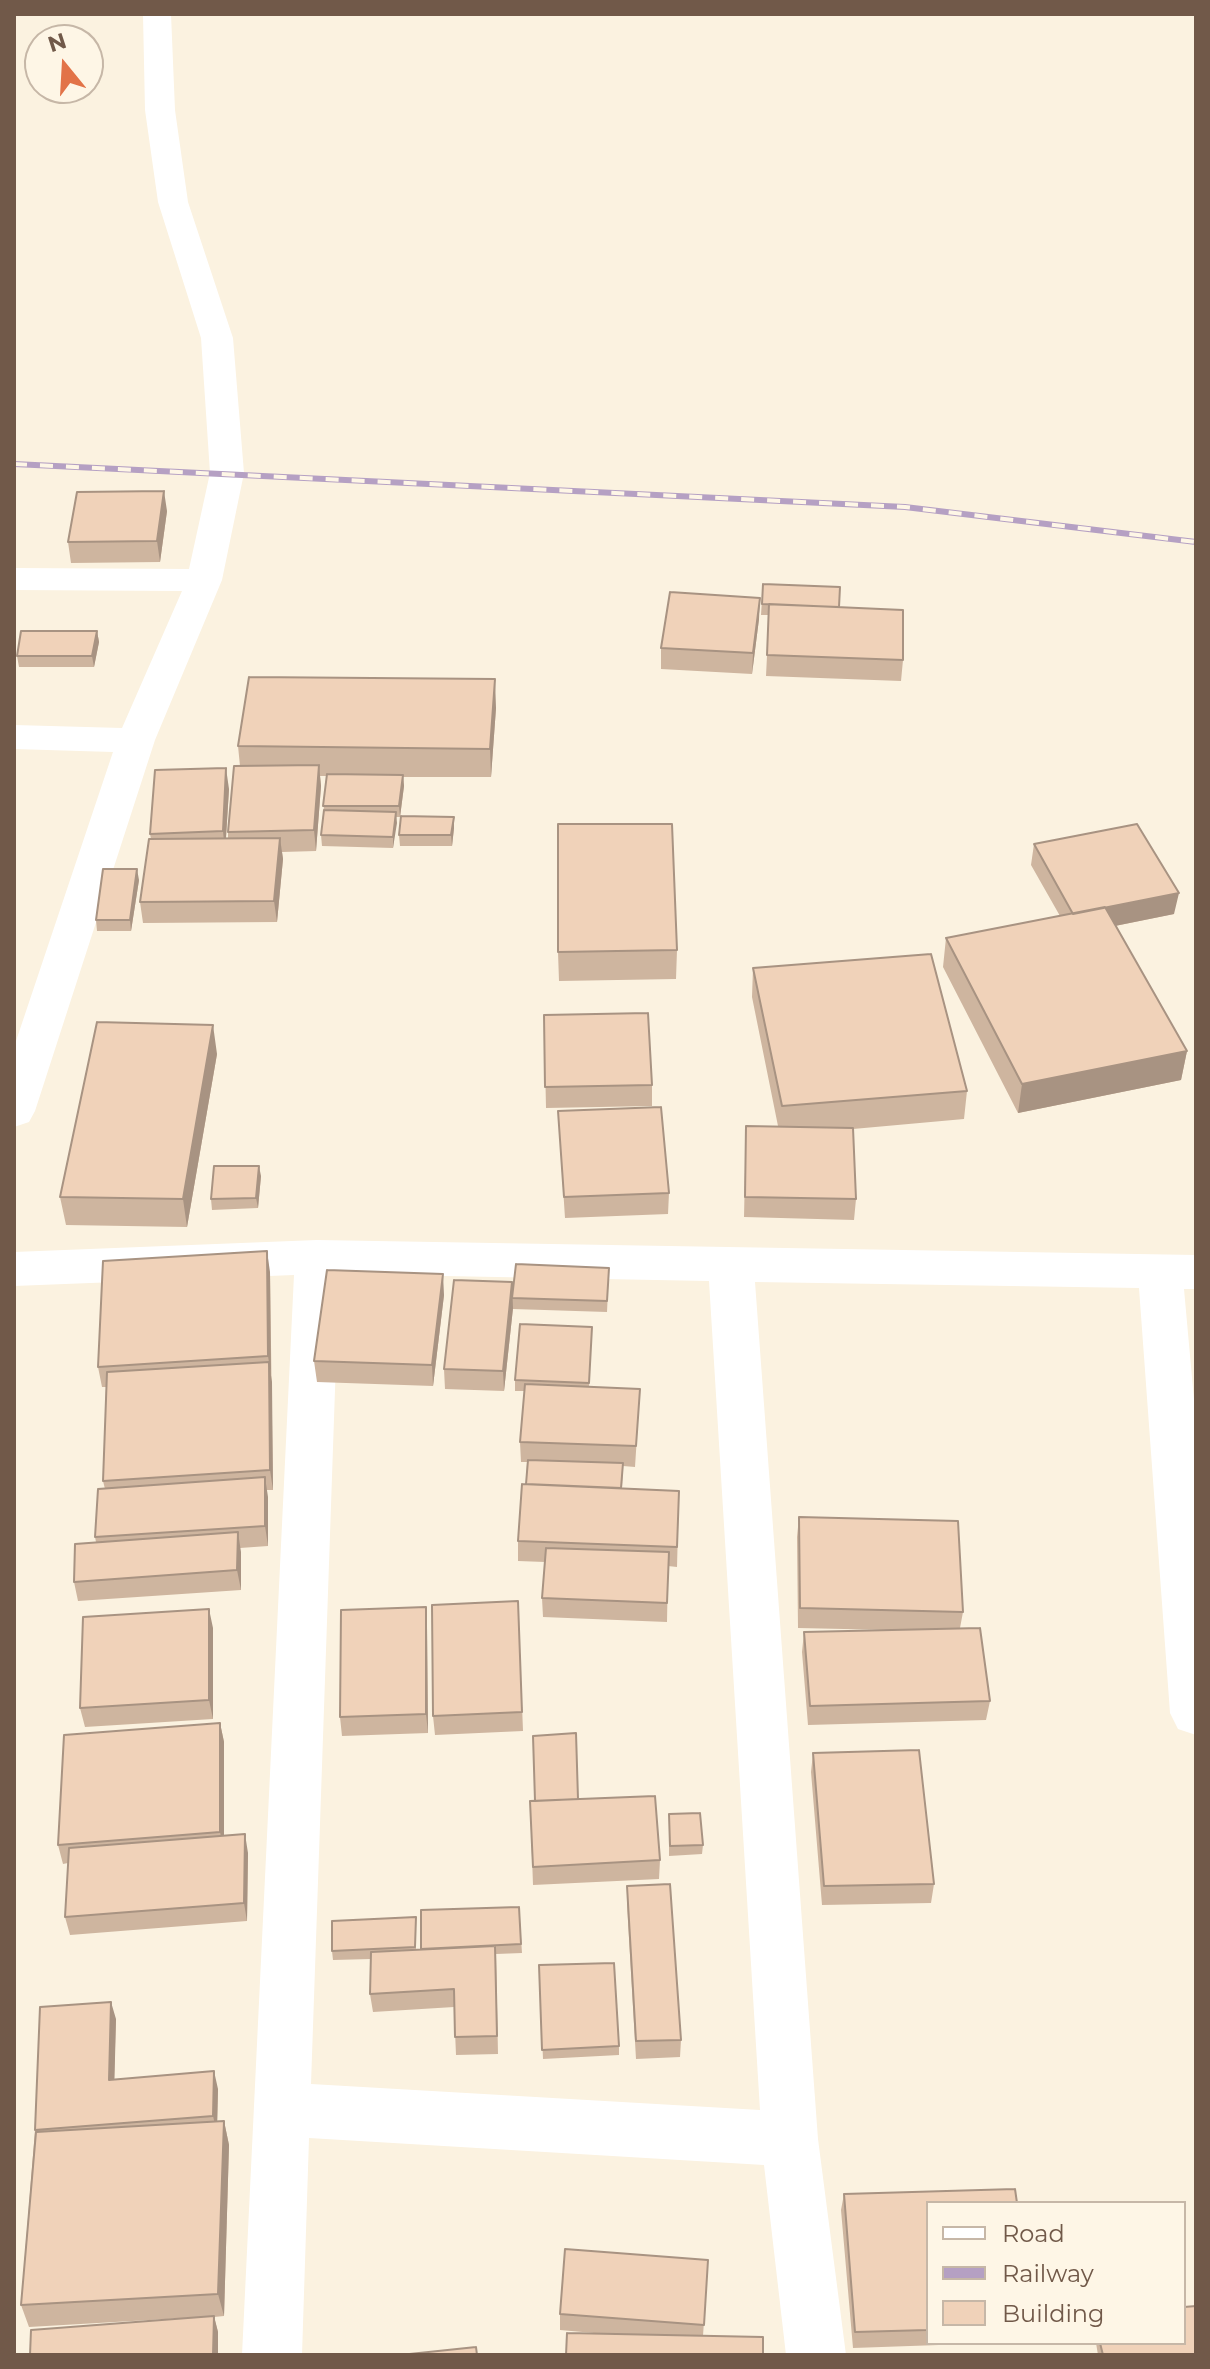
<!DOCTYPE html>
<html>
<head>
<meta charset="utf-8">
<style>
  body { margin:0 }
  #map { position:relative; width:1210px; height:2369px; overflow:hidden; background:#fbf2e0; font-family:Montserrat,sans-serif }
  canvas { display:block }
  .frame { position:absolute; inset:0; border:16px solid #715949; pointer-events:none }
  .legend { position:absolute; left:926px; top:2201px; width:260px; height:144px; box-sizing:border-box; background:#fef6e6; border:2px solid #c6b7a7; margin:0; padding:10px 14px; list-style:none; font-size:24px; color:#715949 }
  .legend li { display:flex; align-items:center; gap:16px; height:40px }
  .legend b { width:40px; border:2px solid #c6b7a7 }
  .north { position:absolute; left:24px; top:24px; width:80px; height:80px; box-sizing:border-box; background:#fef6e6; border:2px solid #c6b7a7; border-radius:50%; rotate:342deg; font-size:22px; font-weight:700; line-height:32px; text-align:center; color:#715949 }
  .north::after { content:''; display:block; margin:auto; width:28px; height:36px; background:#e27348; clip-path:polygon(50% 0,100% 100%,50% 72%,0 100%) }
</style>
</head>
<body>
<div id="map">
<canvas width="1210" height="2369"></canvas>
<div class="frame"></div>
<ul class="legend">
<li><b style="height:10px;background:#fff"></b>Road</li>
<li><b style="height:10px;background:#b5a0c3"></b>Railway</li>
<li><b style="height:22px;background:#f0d2b9"></b>Building</li>
</ul>
<div class="north">N</div>
</div>
<script>
const c = document.querySelector('canvas').getContext('2d');
c.lineJoin = 'round';
function poly(rows) {
  const path = new Path2D();
  for (const r of rows) {
    path.moveTo(r[0], r[1]);
    for (let i = 2; i < r.length; i += 2) path.lineTo(r[i], r[i + 1]);
  }
  return path;
}
function fillPath(path, color) {
  c.fillStyle = color;
  c.fill(path, 'evenodd');
}
function strokePath(path, color, width, dash) {
  c.strokeStyle = color;
  c.lineWidth = width;
  c.lineCap = dash ? 'butt' : 'round';
  c.setLineDash(dash || []);
  c.stroke(path);
}
fillPath(poly([
  [143,14,171,14,175,110,188,202,233,338,244,473,222,580,155,740,35,1111,29,1122,14,1127,14,1047,113,752,14,749,14,725,122,728,182,591,14,590,14,568,189,569,210,473,201,338,158,202,145,110,143,14],
  [317,1240,1196,1255,1196,1289,1184,1289,1196,1422,1196,1735,1178,1729,1170,1713,1139,1288,755,1282,818,2139,846,2355,786,2355,764,2165,309,2138,302,2355,242,2355,294,1275,14,1286,14,1252,317,1240],
  [339,1274,709,1281,760,2110,311,2084,339,1274]
]), '#fff');
const rail = poly([
  [14,464,905,507,1196,542]
]);
strokePath(rail, '#b5a0c3', 6);
strokePath(rail, '#fef6e6', 4, [13]);
fillPath(poly([
  [167,511,160,562,71,563,68,542],
  [763,584,839,607,903,660,901,681,766,676,769,615,761,615],
  [759,619,752,674,661,669,661,648],
  [97,631,99,642,94,667,19,667,17,656],
  [496,708,491,777,403,777,404,786,400,817,396,817,393,848,322,846,321,835,327,776,320,776,321,786,316,851,282,852,283,859,277,922,143,923,140,902,151,839,150,834,229,789,226,839,228,839,228,832,240,766,238,746],
  [454,828,452,846,400,846,399,835],
  [1034,844,1174,914,1115,926,1187,1051,1181,1080,1018,1113,943,967,946,938,1060,916,1031,865],
  [139,880,131,931,97,931,96,920],
  [677,950,676,979,559,981,558,952],
  [753,968,967,1091,964,1119,853,1129,856,1199,854,1220,744,1217,746,1126,778,1126,752,997],
  [544,1015,652,1085,652,1106,546,1108],
  [217,1054,187,1227,66,1225,60,1197],
  [558,1111,669,1193,668,1214,565,1218],
  [261,1176,258,1208,212,1210,211,1199],
  [609,1268,607,1312,513,1309,513,1308,504,1391,445,1389,444,1369,513,1293],
  [270,1272,273,1490,267,1490,268,1546,240,1548,241,1590,78,1601,74,1582,96,1542,95,1537,105,1489,103,1481,106,1387,102,1387,98,1367],
  [444,1295,433,1386,317,1382,314,1361],
  [592,1327,589,1387,640,1389,635,1467,623,1466,622,1488,679,1491,677,1567,668,1566,667,1622,543,1617,542,1598,545,1562,518,1561,518,1541,526,1484,527,1462,521,1462,520,1442,525,1391,515,1391,515,1380],
  [799,1517,963,1612,960,1628,990,1701,986,1720,808,1725,802,1652,804,1632,891,1630,798,1628,797,1537],
  [518,1601,523,1731,435,1735,433,1716],
  [427,1626,428,1733,342,1736,340,1717],
  [213,1628,213,1719,85,1727,80,1708],
  [220,1723,224,1742,224,1836,248,1853,247,1921,70,1935,65,1917,68,1863,63,1864,58,1845],
  [813,1753,934,1884,931,1903,822,1905,811,1772],
  [578,1799,660,1860,659,1879,533,1885,530,1801],
  [669,1814,703,1845,702,1854,669,1856],
  [627,1886,681,2040,680,2057,636,2059,627,1904],
  [519,1907,522,1953,496,1954,498,2054,456,2055,454,2007,373,2012,370,1994,371,1959,333,1960,332,1951,416,1917,416,1950,422,1950],
  [539,1965,619,2046,619,2055,543,2059],
  [116,2019,114,2079,218,2089,217,2121,224,2121,229,2145,224,2316,214,2317,218,2332,218,2355,30,2355,201,2317,29,2327,21,2305,35,2130],
  [844,2194,928,2203,928,2343,996,2343,853,2348,841,2210],
  [708,2260,703,2336,605,2334,560,2330,560,2314],
  [1096,2343,1184,2343,1196,2355,1098,2355]
]), '#ceb59f');
fillPath(poly([
  [164,491,167,511,160,562,157,541],
  [760,598,759,619,752,674,753,653],
  [97,631,99,642,94,667,92,656],
  [495,679,496,708,491,777,490,749],
  [319,765,321,786,316,851,314,830],
  [226,768,229,789,225,852,223,831],
  [403,775,404,786,400,817,399,806],
  [396,812,397,823,393,848,393,837],
  [454,817,454,828,452,846,451,835],
  [280,838,283,859,277,922,274,901],
  [137,869,139,880,131,931,130,920],
  [1179,893,1174,914,1070,935,1073,914],
  [213,1025,217,1054,187,1227,183,1199],
  [1187,1051,1181,1080,1018,1113,1022,1084],
  [259,1166,261,1176,258,1208,256,1198],
  [267,1251,270,1272,271,1376,268,1356],
  [443,1274,444,1295,433,1386,432,1365],
  [512,1282,513,1308,504,1391,503,1371],
  [269,1362,272,1382,273,1490,270,1470],
  [265,1477,268,1497,268,1546,265,1526],
  [238,1532,241,1552,241,1590,237,1570],
  [426,1607,427,1626,428,1733,426,1714],
  [209,1609,213,1628,213,1719,209,1700],
  [220,1723,224,1742,224,1851,220,1832],
  [245,1834,248,1853,247,1921,244,1903],
  [111,2002,116,2019,114,2097,109,2080],
  [214,2071,218,2089,217,2133,213,2116],
  [224,2121,229,2145,224,2316,218,2294],
  [214,2316,218,2332,218,2355,213,2355]
]), '#a89382');
const building = poly([
  [164,491,157,541,68,542,77,492,164,491],
  [763,584,840,587,839,607,762,604,763,584],
  [670,592,760,598,753,653,661,648,670,592],
  [769,604,903,610,903,660,767,655,769,604],
  [21,631,97,631,92,656,17,656,21,631],
  [249,677,495,679,490,749,238,746,249,677],
  [319,765,314,830,228,832,234,766,319,765],
  [226,768,223,831,150,834,155,770,226,768],
  [327,774,403,775,399,806,323,806,327,774],
  [324,810,396,812,393,837,321,835,324,810],
  [401,816,454,817,451,835,399,835,401,816],
  [558,824,672,824,677,950,558,952,558,824],
  [1137,824,1179,893,1073,914,1034,844,1137,824],
  [280,838,274,901,140,902,149,839,280,838],
  [103,869,137,869,130,920,96,920,103,869],
  [1105,907,1187,1051,1022,1084,946,938,1105,907],
  [931,954,967,1091,782,1106,753,968,931,954],
  [648,1013,652,1085,545,1087,544,1015,648,1013],
  [97,1022,213,1025,183,1199,60,1197,97,1022],
  [661,1107,669,1193,564,1197,558,1111,661,1107],
  [746,1126,853,1128,856,1199,745,1197,746,1126],
  [214,1166,259,1166,256,1198,211,1199,214,1166],
  [267,1251,268,1356,98,1367,103,1261,267,1251],
  [516,1264,609,1268,607,1301,512,1298,516,1264],
  [327,1270,443,1274,432,1365,314,1361,327,1270],
  [454,1280,512,1282,503,1371,444,1369,454,1280],
  [520,1324,592,1327,589,1383,515,1380,520,1324],
  [269,1362,270,1470,103,1481,107,1372,269,1362],
  [525,1384,640,1389,636,1446,520,1442,525,1384],
  [528,1460,623,1463,621,1488,526,1484,528,1460],
  [265,1477,265,1526,95,1537,98,1489,265,1477],
  [522,1484,679,1491,677,1547,518,1541,522,1484],
  [799,1517,958,1521,963,1612,800,1608,799,1517],
  [238,1532,237,1570,74,1582,75,1544,238,1532],
  [546,1548,669,1552,667,1603,542,1598,546,1548],
  [518,1601,522,1712,433,1716,432,1605,518,1601],
  [426,1607,426,1714,340,1717,341,1610,426,1607],
  [209,1609,209,1700,80,1708,83,1617,209,1609],
  [980,1628,990,1701,810,1706,804,1632,980,1628],
  [220,1723,220,1832,58,1845,64,1735,220,1723],
  [576,1733,578,1799,535,1801,533,1736,576,1733],
  [919,1750,934,1884,824,1886,813,1753,919,1750],
  [655,1796,660,1860,533,1867,530,1801,655,1796],
  [700,1813,703,1845,670,1846,669,1814,700,1813],
  [245,1834,244,1903,65,1917,69,1848,245,1834],
  [670,1884,681,2040,636,2041,627,1886,670,1884],
  [519,1907,521,1944,421,1949,421,1910,519,1907],
  [416,1917,415,1947,332,1951,332,1921,416,1917],
  [495,1946,497,2036,455,2037,454,1989,370,1994,371,1952,495,1946],
  [614,1963,619,2046,542,2050,539,1965,614,1963],
  [111,2002,109,2080,214,2071,213,2116,35,2130,40,2007,111,2002],
  [224,2121,218,2294,21,2305,36,2132,224,2121],
  [1015,2189,1017,2203,928,2203,928,2330,855,2332,844,2194,1015,2189],
  [565,2249,708,2260,704,2325,560,2314,565,2249],
  [1196,2306,1196,2355,1103,2355,1100,2343,1184,2343,1184,2307,1196,2306],
  [214,2316,213,2355,30,2355,31,2330,214,2316],
  [567,2333,763,2337,763,2355,566,2355,567,2333],
  [476,2347,477,2355,400,2355,476,2347]
]);
fillPath(building, '#f0d2b9');
strokePath(building, '#a89382', 2);
</script>
</body>
</html>
